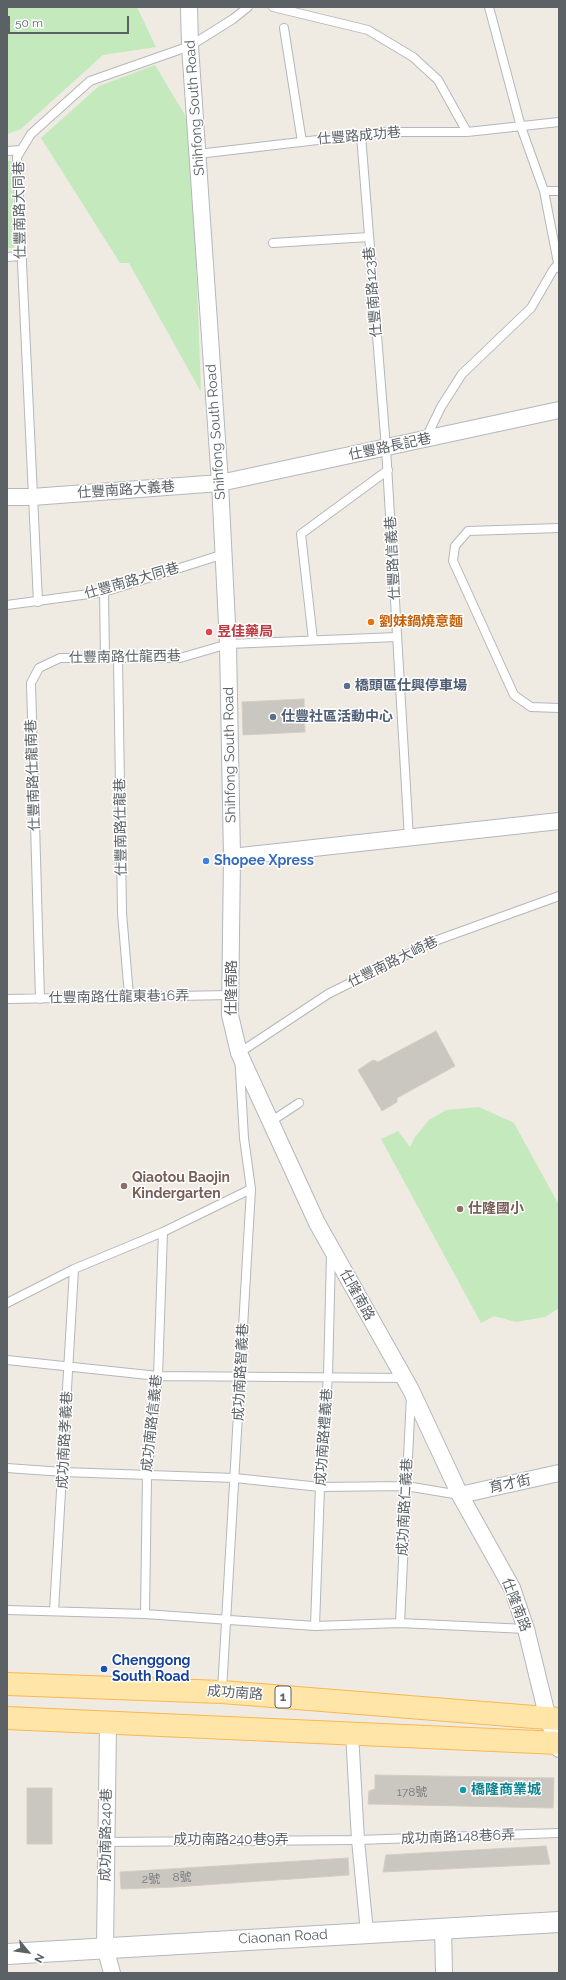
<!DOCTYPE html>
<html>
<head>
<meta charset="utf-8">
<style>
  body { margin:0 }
  #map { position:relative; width:566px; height:1980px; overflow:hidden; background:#efebe3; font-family:Raleway,sans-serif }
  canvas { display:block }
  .frame { position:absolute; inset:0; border:8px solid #5b6165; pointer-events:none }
  .north { position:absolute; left:8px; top:1932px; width:40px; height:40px; -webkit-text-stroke:3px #fff; paint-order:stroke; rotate:119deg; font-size:11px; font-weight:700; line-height:16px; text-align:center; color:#5b6165 }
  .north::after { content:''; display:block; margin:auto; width:14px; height:18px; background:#5b6165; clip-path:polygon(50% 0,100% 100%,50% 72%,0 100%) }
  .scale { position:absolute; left:8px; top:16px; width:121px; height:18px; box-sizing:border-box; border:2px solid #5b6165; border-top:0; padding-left:5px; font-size:12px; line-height:14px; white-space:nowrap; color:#5b6165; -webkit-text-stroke:3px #fff; paint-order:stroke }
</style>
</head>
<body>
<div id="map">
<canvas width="566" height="1980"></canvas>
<div class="frame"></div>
<div class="north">N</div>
<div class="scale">50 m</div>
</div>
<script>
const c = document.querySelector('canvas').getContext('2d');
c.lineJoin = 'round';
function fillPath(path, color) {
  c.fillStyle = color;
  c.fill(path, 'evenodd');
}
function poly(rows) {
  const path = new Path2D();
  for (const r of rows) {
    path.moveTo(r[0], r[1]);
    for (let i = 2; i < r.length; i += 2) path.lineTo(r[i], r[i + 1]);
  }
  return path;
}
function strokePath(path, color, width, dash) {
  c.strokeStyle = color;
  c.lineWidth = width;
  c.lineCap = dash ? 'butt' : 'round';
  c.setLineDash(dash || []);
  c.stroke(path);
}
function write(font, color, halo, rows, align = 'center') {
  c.font = font + ' Raleway,"Noto Sans TC",sans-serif';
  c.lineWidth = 3;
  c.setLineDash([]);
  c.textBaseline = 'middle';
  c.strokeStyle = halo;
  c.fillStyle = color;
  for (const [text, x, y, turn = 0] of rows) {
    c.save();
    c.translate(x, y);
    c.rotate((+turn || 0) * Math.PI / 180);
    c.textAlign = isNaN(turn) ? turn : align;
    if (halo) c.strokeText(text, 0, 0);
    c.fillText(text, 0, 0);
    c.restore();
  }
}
fillPath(poly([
  [7,7,137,7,156,47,103,55,21,129,7,134],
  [155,65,191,125,201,392,129,263,120,263,41,138,99,86],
  [7,161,12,161,14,248,7,248],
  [479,1107,514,1123,559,1205,559,1308,545,1317,516,1322,494,1316,481,1323,381,1139,398,1131,410,1147,415,1137,429,1120,446,1110]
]), '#c3e9bd');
const building = poly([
  [304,699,305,732,243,735,242,702,304,699],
  [436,1031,455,1066,397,1098,397,1102,382,1111,358,1070,373,1060,378,1062,436,1031],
  [375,1775,554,1778,553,1808,368,1804,369,1791,375,1789,375,1775],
  [27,1788,52,1788,52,1844,27,1844,27,1788],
  [546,1846,550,1864,383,1872,386,1855,546,1846],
  [348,1858,349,1875,175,1887,121,1889,120,1872,348,1858]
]);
fillPath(building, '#cac6c0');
strokePath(building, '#d4ccc1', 1);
const service = poly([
  [273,7,368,30,413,57,438,80,467,132],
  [489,7,521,127,544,191,559,268],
  [284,28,302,142],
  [361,135,386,448,409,838],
  [7,151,21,150],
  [198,154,386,132,467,132,559,122],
  [544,191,559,191],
  [273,243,369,237],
  [7,257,21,256],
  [426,438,441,407,462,374,531,308,553,270,558,264],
  [559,528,468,531,455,546,453,561,514,695,531,707,559,708],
  [104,592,105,659],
  [38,602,17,157,31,134,90,81,190,46,233,19,248,7],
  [7,605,104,592,224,554],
  [313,640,301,534,388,470],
  [118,658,122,913,129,996],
  [7,999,231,995],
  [40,999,31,683,39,668,60,658,180,658,228,644,397,637],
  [270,1122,299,1103],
  [7,1303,74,1269,163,1232,251,1189],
  [7,1360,158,1376,404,1378],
  [7,1468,63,1472,235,1478,320,1487,406,1486,460,1495],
  [7,1610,145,1614,315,1626,400,1623,526,1629],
  [54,1611,74,1269],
  [145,1614,147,1476,158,1376,163,1232],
  [400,1623,411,1396],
  [315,1626,320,1487,328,1376,331,1255],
  [222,1691,251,1189,244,1138,239,1053,328,994,432,942,559,896],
  [105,1842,358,1840,559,1833]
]);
const pedestrian = poly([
  [352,1733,358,1840,367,1932]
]);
const minor = poly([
  [189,7,190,46,220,483,228,644,232,857,230,1015,239,1053,317,1223,411,1390,460,1495,512,1588,526,1629,548,1719,559,1749],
  [7,497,32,497,220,483,559,410],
  [232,857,559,821],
  [460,1495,559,1473],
  [108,1724,105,1947,112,1973],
  [443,1928,444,1973]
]);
const tertiary = poly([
  [7,1954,559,1922]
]);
const primary = poly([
  [7,1684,222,1692,559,1719],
  [7,1718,559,1743]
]);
strokePath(service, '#b4b7bb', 10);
strokePath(pedestrian, '#b4b7bb', 14);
strokePath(minor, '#b4b7bb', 18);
strokePath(tertiary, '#b4b7bb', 22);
strokePath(primary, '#fdb64e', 24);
strokePath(service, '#fff', 8);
strokePath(pedestrian, '#fff', 12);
strokePath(minor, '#fff', 16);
strokePath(tertiary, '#fff', 20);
strokePath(primary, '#ffe6a8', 22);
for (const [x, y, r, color] of [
  [371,622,4,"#e8710a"],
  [209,632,4,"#e0444e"],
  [347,686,4,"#5c6f8a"],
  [273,717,4,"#5c6f8a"],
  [206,861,4,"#3f7fe0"],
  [124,1186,4,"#8d6e63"],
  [460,1209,4,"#8d6e63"],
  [104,1669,4,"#1a4fb4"],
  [463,1790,4,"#0f9aa8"]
]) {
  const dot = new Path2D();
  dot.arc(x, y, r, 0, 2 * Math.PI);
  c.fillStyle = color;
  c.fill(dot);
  strokePath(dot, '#fff', 1.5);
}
write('12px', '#777a7c', null, [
  ["178號",412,1792],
  ["8號",182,1877],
  ["2號",151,1879]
]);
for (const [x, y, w] of [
  [283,1697,16]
]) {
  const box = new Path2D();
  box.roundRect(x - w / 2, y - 11, w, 22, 3);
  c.fillStyle = '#fff';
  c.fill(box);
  strokePath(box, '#5b6165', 1);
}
write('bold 13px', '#5b6165', null, [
  ["1",283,1697]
]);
write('14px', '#5b6165', '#fff', [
  ["Shihfong South Road",195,108,-94],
  ["仕豐路成功巷",359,136,-5],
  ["仕豐南路大同巷",20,210,-91],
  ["仕豐南路123巷",373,292,-95],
  ["Shihfong South Road",216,432,-94],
  ["仕豐路長記巷",390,447,-12],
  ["仕豐南路大義巷",126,490,-4],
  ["仕豐路信義巷",393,558,-93],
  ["仕豐南路大同巷",132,581,-16],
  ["仕豐南路仕龍西巷",125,657,-1],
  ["Shihfong South Road",230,755,-91],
  ["仕豐南路仕龍南巷",33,775,-92],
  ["仕豐南路仕龍巷",121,827,-91],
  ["仕豐南路大崎巷",393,962,-26],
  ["仕隆南路",232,988,-90],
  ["仕豐南路仕龍東巷16弄",119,997,-1],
  ["仕隆南路",357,1295,61],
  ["成功南路智義巷",241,1372,-87],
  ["成功南路信義巷",152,1423,-84],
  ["成功南路禮義巷",324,1437,-86],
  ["成功南路孝義巷",65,1440,-87],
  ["育才街",510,1484,-12],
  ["成功南路仁義巷",405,1507,-87],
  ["仕隆南路",516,1605,69],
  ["成功南路",235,1693,4],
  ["成功南路240巷",106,1835,-89],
  ["成功南路148巷6弄",458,1837,-2],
  ["成功南路240巷9弄",231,1840],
  ["Ciaonan Road",283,1937,-3]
]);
write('bold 14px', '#c56008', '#fff', [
  ["劉妹鍋燒意麵",379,622]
], 'left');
write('bold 14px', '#be3a42', '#fff', [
  ["昱佳藥局",217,632]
], 'left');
write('bold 14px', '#4e5e75', '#fff', [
  ["橋頭區仕興停車場",355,686],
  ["仕豐社區活動中心",281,717]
], 'left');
write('bold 14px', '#366cbe', '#fff', [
  ["Shopee Xpress",214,861]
], 'left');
write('bold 14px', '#785e54', '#fff', [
  ["Qiaotou Baojin",132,1178],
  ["Kindergarten",132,1194],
  ["仕隆國小",468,1209]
], 'left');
write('bold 14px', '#164399', '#fff', [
  ["Chenggong",112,1661],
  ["South Road",112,1677]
], 'left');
write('bold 14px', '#0d838f', '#fff', [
  ["橋隆商業城",471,1790]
], 'left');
</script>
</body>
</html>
